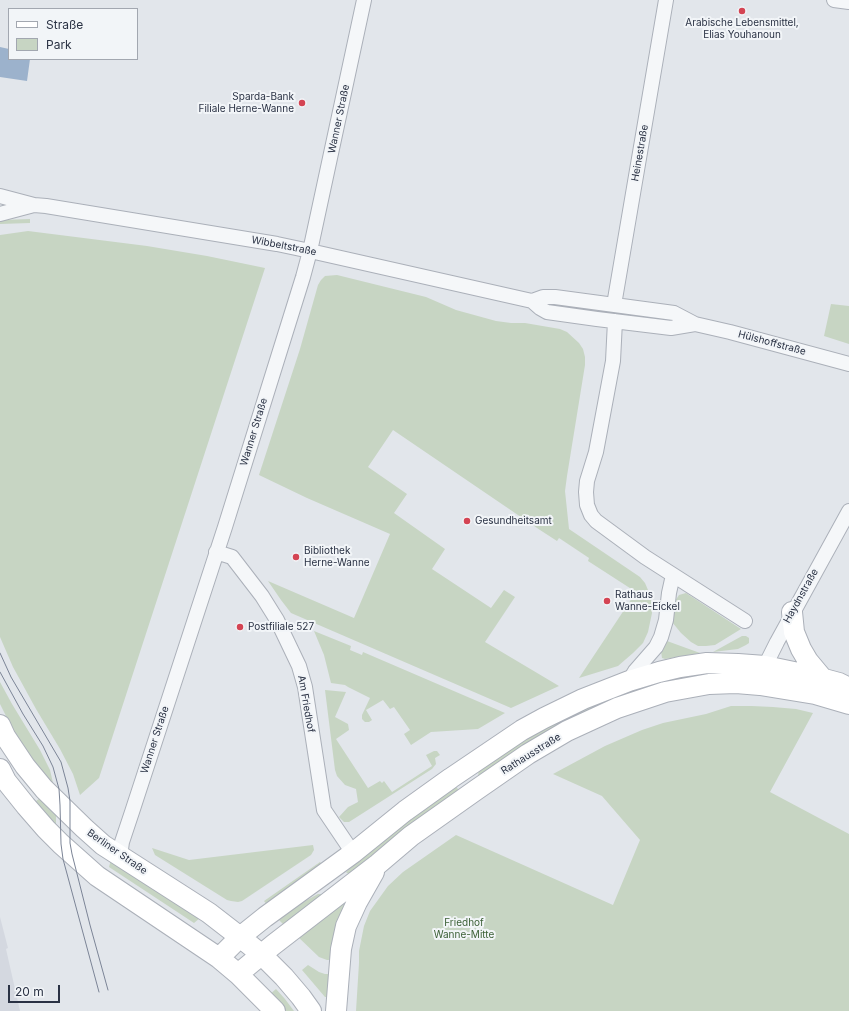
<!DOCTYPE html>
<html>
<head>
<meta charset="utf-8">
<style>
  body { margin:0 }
  #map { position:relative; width:849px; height:1011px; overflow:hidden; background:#e2e6eb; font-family:Inter,sans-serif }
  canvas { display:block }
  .legend { position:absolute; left:8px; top:8px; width:130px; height:52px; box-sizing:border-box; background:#f2f5f8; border:1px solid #a2a7b0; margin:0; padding:5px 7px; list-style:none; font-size:12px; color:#2a3244 }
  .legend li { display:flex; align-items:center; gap:8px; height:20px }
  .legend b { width:20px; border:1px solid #a2a7b0 }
  .scale { position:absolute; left:8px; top:985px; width:52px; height:18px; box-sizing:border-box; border:2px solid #2a3244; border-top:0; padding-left:5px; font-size:12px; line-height:14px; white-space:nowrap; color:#2a3244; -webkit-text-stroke:3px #f2f5f8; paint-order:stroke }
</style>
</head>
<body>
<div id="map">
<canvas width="849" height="1011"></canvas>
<ul class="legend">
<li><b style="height:5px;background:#fff"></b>Straße</li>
<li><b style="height:11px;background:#c7d5c3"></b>Park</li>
</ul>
<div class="scale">20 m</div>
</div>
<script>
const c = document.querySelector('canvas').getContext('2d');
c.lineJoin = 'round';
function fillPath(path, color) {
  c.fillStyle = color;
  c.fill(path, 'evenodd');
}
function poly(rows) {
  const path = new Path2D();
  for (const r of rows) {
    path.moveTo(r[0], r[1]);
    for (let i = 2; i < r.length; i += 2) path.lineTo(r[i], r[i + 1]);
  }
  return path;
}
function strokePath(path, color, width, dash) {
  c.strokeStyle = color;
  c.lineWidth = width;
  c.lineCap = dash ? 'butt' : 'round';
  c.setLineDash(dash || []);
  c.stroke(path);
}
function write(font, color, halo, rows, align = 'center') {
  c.font = font + ' Inter,sans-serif';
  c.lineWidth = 4;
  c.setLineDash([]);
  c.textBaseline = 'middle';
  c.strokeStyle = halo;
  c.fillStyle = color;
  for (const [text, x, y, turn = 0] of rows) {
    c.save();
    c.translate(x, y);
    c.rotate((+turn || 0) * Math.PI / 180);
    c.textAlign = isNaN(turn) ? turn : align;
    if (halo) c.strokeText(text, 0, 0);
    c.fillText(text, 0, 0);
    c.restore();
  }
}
fillPath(poly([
  [0,917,8,948,6,949,20,1011,0,1011]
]), '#d4d8e0');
fillPath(poly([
  [30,219,30,223,0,224,0,220],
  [28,231,147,246,207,256,265,268,99,778,80,795,73,774,60,749,36,709,13,667,0,637,0,235],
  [337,275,426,297,456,310,496,321,511,323,525,323,560,329,567,332,579,343,583,349,585,357,585,365,567,476,565,491,569,529,640,577,645,583,651,597,652,613,648,632,643,643,633,653,618,666,579,678,636,592,588,561,589,558,559,538,557,541,540,530,393,430,368,467,407,494,394,513,445,549,432,569,491,608,504,590,515,597,485,642,559,686,511,708,291,613,281,600,268,581,354,618,390,534,307,498,259,475,300,349,318,285,321,280,325,276],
  [831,304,849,306,849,344,824,336],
  [686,593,689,595,741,629,715,645,706,646,698,646,691,642,681,633,672,622,675,601,679,595],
  [314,631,351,646,350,650,362,655,363,652,505,713,478,729,431,732,411,745,404,734,410,730,394,707,390,709,383,700,366,710,372,720,369,722,365,722,362,719,362,715,370,698,348,687,345,685,331,683,324,655],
  [742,636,746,636,749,638,749,643,746,645,738,649,713,652],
  [667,641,700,653,665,659,662,658,661,651],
  [702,671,703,675,655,684,639,689,614,698,587,711,479,777,478,776,479,769,517,745,578,710,635,687],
  [0,682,12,704,40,750,50,770,53,783,49,781,28,753,17,738,0,704],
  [325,690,346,692,335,717,348,724,349,730,336,739,368,788,380,781,382,783,384,781,392,792,432,766,426,755,434,751,437,751,440,755,435,758,436,764,432,769,349,822,344,822,339,817,348,807,358,802,356,789,345,785,337,776,335,770],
  [731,706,752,706,773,707,796,709,813,713,770,792,849,834,849,1011,356,1011,359,963,359,951,364,926,370,911,388,886,403,872,456,835,613,905,640,840,602,796,553,774,605,746,642,730,663,723,706,714],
  [456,787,458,789,458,791,353,874,347,873,346,872,390,834,452,788],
  [40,798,56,814,56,825,36,804,36,801],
  [313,845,314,850,311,855,242,901,238,902,231,901,227,900,155,855,152,848,189,860],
  [111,860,200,918,194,923,109,867],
  [320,862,323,866,267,905,264,901],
  [318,894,322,894,324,897,283,924,277,918,298,905],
  [344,903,346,905,333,960,327,960,319,957,296,935],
  [308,965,319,972,325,974,332,974,328,997,325,997,302,970],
  [276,989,285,999,294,1011,283,1011,269,995]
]), '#c7d5c3');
fillPath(poly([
  [0,47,9,49,9,59,30,59,27,81,0,77]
]), '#9cb2cc');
const street = poly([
  [834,0,849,2],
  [0,196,34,205,46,206,277,244,310,251,532,301,543,297,555,297,674,313,695,324,730,332,849,364],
  [0,214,34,205],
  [532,301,540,308,547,312,597,319,671,328,695,324],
  [614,305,666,0],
  [615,321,613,361,596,452,587,481,586,492,587,505,591,515,596,521,645,557,745,621],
  [216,552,232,557,262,596,277,620,299,666,305,687,324,810,353,853],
  [762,674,765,666,777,642,849,511],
  [629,681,635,671,656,647,661,637,666,620,669,593,673,575],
  [120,856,122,842,132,812,225,527,303,277,310,251,364,0]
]);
const secondary = poly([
  [792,612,794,632,801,649,808,661,823,679],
  [0,725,5,736,25,766,44,789,84,828,103,845,209,913,240,937,262,955,284,977,301,997,311,1011],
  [0,769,6,781,26,806,46,829,61,844,97,876,219,958,238,974,275,1011],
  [219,958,240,937,265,917,353,853,405,811,451,778,522,730,544,718,583,699,629,681,659,672,680,667,707,663,738,664,765,666,813,676,839,683,849,688],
  [238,974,273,945,378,864,411,836,476,790,528,754,567,731,617,708,665,692,709,684,736,683,760,685,815,694,849,704],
  [336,1011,341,949,346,926,357,902,374,872]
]);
strokePath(street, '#abb0b9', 16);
strokePath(secondary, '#abb0b9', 22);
strokePath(street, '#f5f7f9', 14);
strokePath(secondary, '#fff', 20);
strokePath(poly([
  [0,653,11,677,61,762,68,788,70,801,70,843,72,854,90,925,108,990],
  [0,672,23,714,43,746,53,767,59,789,60,805,61,844,63,859,99,992]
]), '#7b8496', 1);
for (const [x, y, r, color] of [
  [742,11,4,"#d44453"],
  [302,103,4,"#d44453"],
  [467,521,4,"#d44453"],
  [296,557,4,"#d44453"],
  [607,601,4,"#d44453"],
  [240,627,4,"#d44453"]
]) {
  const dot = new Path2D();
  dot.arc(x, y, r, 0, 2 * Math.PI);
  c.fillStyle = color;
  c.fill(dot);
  strokePath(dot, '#f2f5f8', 1.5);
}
write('10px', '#2a3244', '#f2f5f8', [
  ["Arabische Lebensmittel,",742,23,"center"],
  ["Elias Youhanoun",742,35,"center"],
  ["Sparda-Bank",294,97,"right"],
  ["Filiale Herne-Wanne",294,109,"right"],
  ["Gesundheitsamt",475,521],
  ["Bibliothek",304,551],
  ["Herne-Wanne",304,563],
  ["Rathaus",615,595],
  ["Wanne-Eickel",615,607],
  ["Postfiliale 527",248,627]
], 'left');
write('10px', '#2a3244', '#f2f5f8', [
  ["Wanner Straße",339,119,-78],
  ["Heinestraße",640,153,-80],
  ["Wibbeltstraße",284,246,11],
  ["Hülshoffstraße",772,343,15],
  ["Wanner Straße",254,432,-73],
  ["Haydnstraße",801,596,-61],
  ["Am Friedhof",306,704,80],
  ["Wanner Straße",155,740,-72],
  ["Rathausstraße",531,754,-32],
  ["Berliner Straße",117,852,35]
]);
write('10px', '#3c6036', '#f2f5f8', [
  ["Friedhof",464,923],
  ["Wanne-Mitte",464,935]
]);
</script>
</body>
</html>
